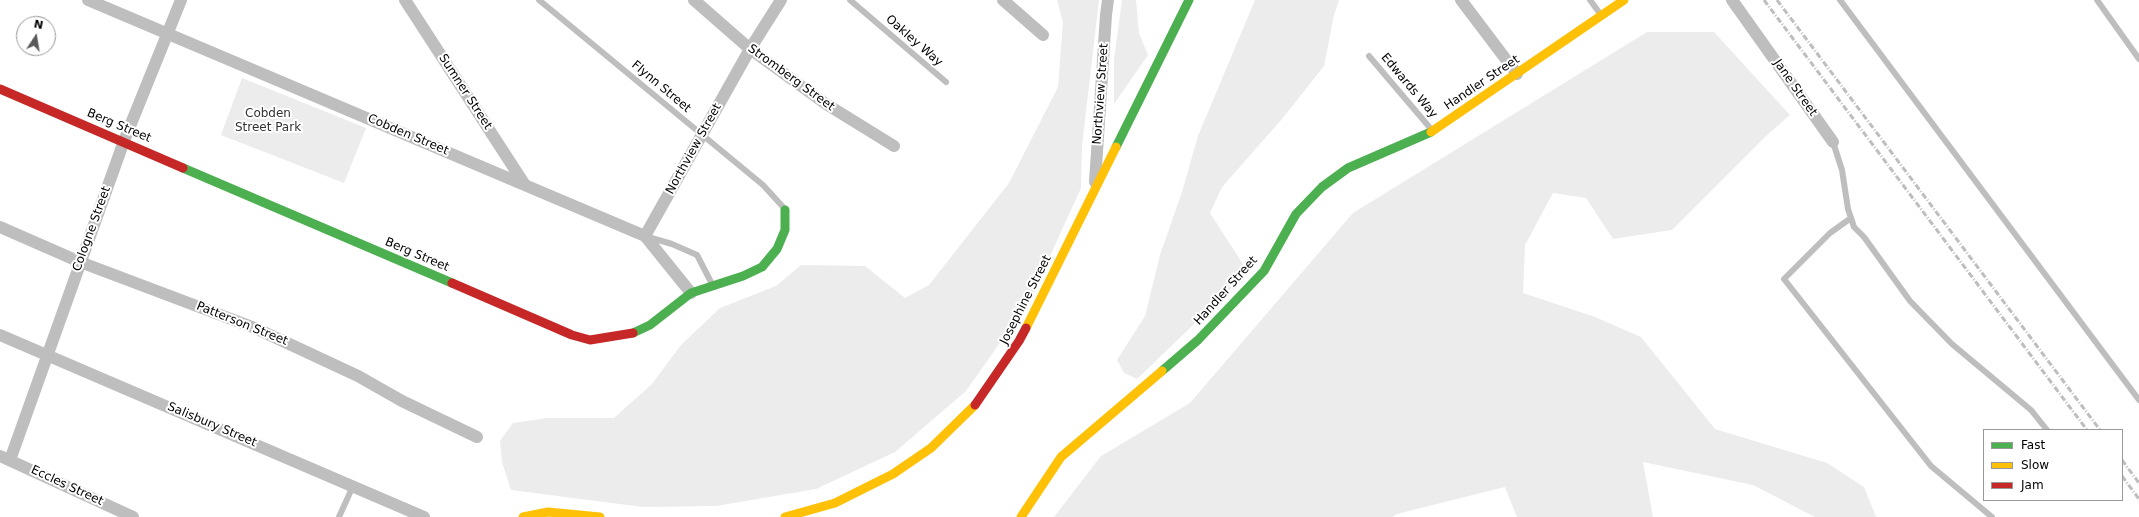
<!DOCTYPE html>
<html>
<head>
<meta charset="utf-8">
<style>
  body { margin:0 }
  #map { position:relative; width:2139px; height:517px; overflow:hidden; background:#fff; font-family:"DejaVu Sans",sans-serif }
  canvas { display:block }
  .legend { position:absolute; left:1983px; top:429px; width:140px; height:72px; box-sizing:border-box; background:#fff; border:1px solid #999; margin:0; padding:5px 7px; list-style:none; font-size:12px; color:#000 }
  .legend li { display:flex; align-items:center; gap:8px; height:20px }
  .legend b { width:20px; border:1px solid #999 }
  .north { position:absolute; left:16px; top:16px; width:40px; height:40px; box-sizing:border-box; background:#fff; border:1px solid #999; border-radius:50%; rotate:12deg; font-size:11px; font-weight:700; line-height:16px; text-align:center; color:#000 }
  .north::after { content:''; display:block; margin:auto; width:14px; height:18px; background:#595959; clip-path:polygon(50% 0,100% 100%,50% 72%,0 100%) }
</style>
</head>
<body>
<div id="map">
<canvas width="2139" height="517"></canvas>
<ul class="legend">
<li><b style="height:5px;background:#4caf50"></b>Fast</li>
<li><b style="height:5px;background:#ffc107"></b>Slow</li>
<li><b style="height:5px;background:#c62828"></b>Jam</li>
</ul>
<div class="north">N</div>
</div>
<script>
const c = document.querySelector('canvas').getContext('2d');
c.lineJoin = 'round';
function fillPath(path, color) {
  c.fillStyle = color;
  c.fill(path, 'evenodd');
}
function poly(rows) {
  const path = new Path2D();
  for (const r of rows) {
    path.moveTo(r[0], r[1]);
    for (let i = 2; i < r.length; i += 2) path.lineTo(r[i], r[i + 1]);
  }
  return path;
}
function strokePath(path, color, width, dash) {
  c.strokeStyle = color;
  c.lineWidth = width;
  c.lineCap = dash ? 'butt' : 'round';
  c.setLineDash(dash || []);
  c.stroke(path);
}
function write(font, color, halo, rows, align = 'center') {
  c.font = font + ' "DejaVu Sans",sans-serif';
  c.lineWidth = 4;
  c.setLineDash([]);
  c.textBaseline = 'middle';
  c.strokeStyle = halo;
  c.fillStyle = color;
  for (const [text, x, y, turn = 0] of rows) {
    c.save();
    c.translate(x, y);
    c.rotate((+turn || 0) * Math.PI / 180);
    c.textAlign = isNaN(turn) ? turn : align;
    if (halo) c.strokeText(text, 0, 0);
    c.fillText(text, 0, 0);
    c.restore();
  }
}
fillPath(poly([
  [1057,0,1099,0,1082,146,1081,188,1030,300,966,391,895,452,816,489,716,506,643,507,511,490,502,462,500,441,513,423,548,418,614,418,652,384,681,345,720,308,776,286,801,265,865,266,905,298,929,285,1009,183,1058,87,1063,22],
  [1122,0,1136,0,1139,33,1148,55,1114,104,1114,60],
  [1255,0,1339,0,1334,15,1324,66,1282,119,1222,187,1210,213,1248,272,1137,379,1124,373,1117,360,1145,316,1160,255,1182,192,1198,136],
  [1647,32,1714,32,1790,115,1765,137,1672,230,1613,239,1586,198,1553,193,1525,245,1523,293,1595,317,1641,337,1715,429,1827,463,1864,487,1876,517,1815,517,1753,485,1643,462,1653,517,1517,517,1505,487,1397,514,1392,517,1054,517,1101,456,1190,403,1353,213],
  [242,78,366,128,344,183,221,135]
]), '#ececec');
strokePath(poly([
  [539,0,763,185,784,208],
  [850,0,946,82],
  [1590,0,1601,15],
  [1840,0,2139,400],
  [2097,0,2139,59],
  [1369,56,1431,129],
  [1833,142,1842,170,1848,209,1854,227,1864,237,1910,301,1952,344,2031,410,2047,430],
  [1851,218,1830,233,1784,279,1931,466,1992,517],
  [648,237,672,244,697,255,712,284],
  [339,517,353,486]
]), '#bebebe', 6);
strokePath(poly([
  [88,0,645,236],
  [405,0,525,185],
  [694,0,750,49,826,104,894,146],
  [1003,0,1043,35],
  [1461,0,1517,74],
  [1732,0,1833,142],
  [1095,182,1106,15,1108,0],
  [0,227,80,262,255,328,358,376,402,401,477,437],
  [691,293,645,236,750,49,781,0],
  [0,335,424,517],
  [0,456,133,517],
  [10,460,124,141,181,0]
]), '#bebebe', 12);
strokePath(poly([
  [1116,147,1189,0],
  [183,168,452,283],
  [633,333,650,325,691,293,743,276,762,267,777,249,785,230,785,210],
  [1162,371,1198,340,1264,271,1296,214,1322,187,1348,168,1431,132]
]), '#4caf50', 9);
strokePath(poly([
  [1431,132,1624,0],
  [1026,328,1116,147],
  [523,517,548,512,600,517],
  [785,517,835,503,893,474,931,448,975,405],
  [1021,517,1061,457,1162,371]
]), '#ffc107', 9);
strokePath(poly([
  [0,89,183,168],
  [452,283,572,335,590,340,633,333],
  [975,405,1019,341,1026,328]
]), '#c62828', 9);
strokePath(poly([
  [1764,0,2087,430],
  [1777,0,2100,430],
  [2122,460,2139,483],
  [2122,476,2139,499]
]), '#bebebe', 3, [6, 2, 1, 2]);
write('12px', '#000', '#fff', [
  ["Oakley Way",914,41,41],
  ["Stromberg Street",791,78,36],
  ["Handler Street",1482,83,-34],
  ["Edwards Way",1409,86,50],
  ["Flynn Street",661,87,40],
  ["Jane Street",1795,88,55],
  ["Sumner Street",465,92,57],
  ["Northview Street",1101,94,-86],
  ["Berg Street",119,126,23],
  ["Cobden Street",408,135,23],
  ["Northview Street",694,149,-61],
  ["Cologne Street",92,229,-70],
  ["Berg Street",417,255,23],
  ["Handler Street",1226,291,-48],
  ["Josephine Street",1026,300,-63],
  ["Patterson Street",242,324,22],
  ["Salisbury Street",212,425,23],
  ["Eccles Street",67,486,25]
]);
write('12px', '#333', '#fff', [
  ["Cobden",268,114],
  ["Street Park",268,128]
]);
</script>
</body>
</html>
